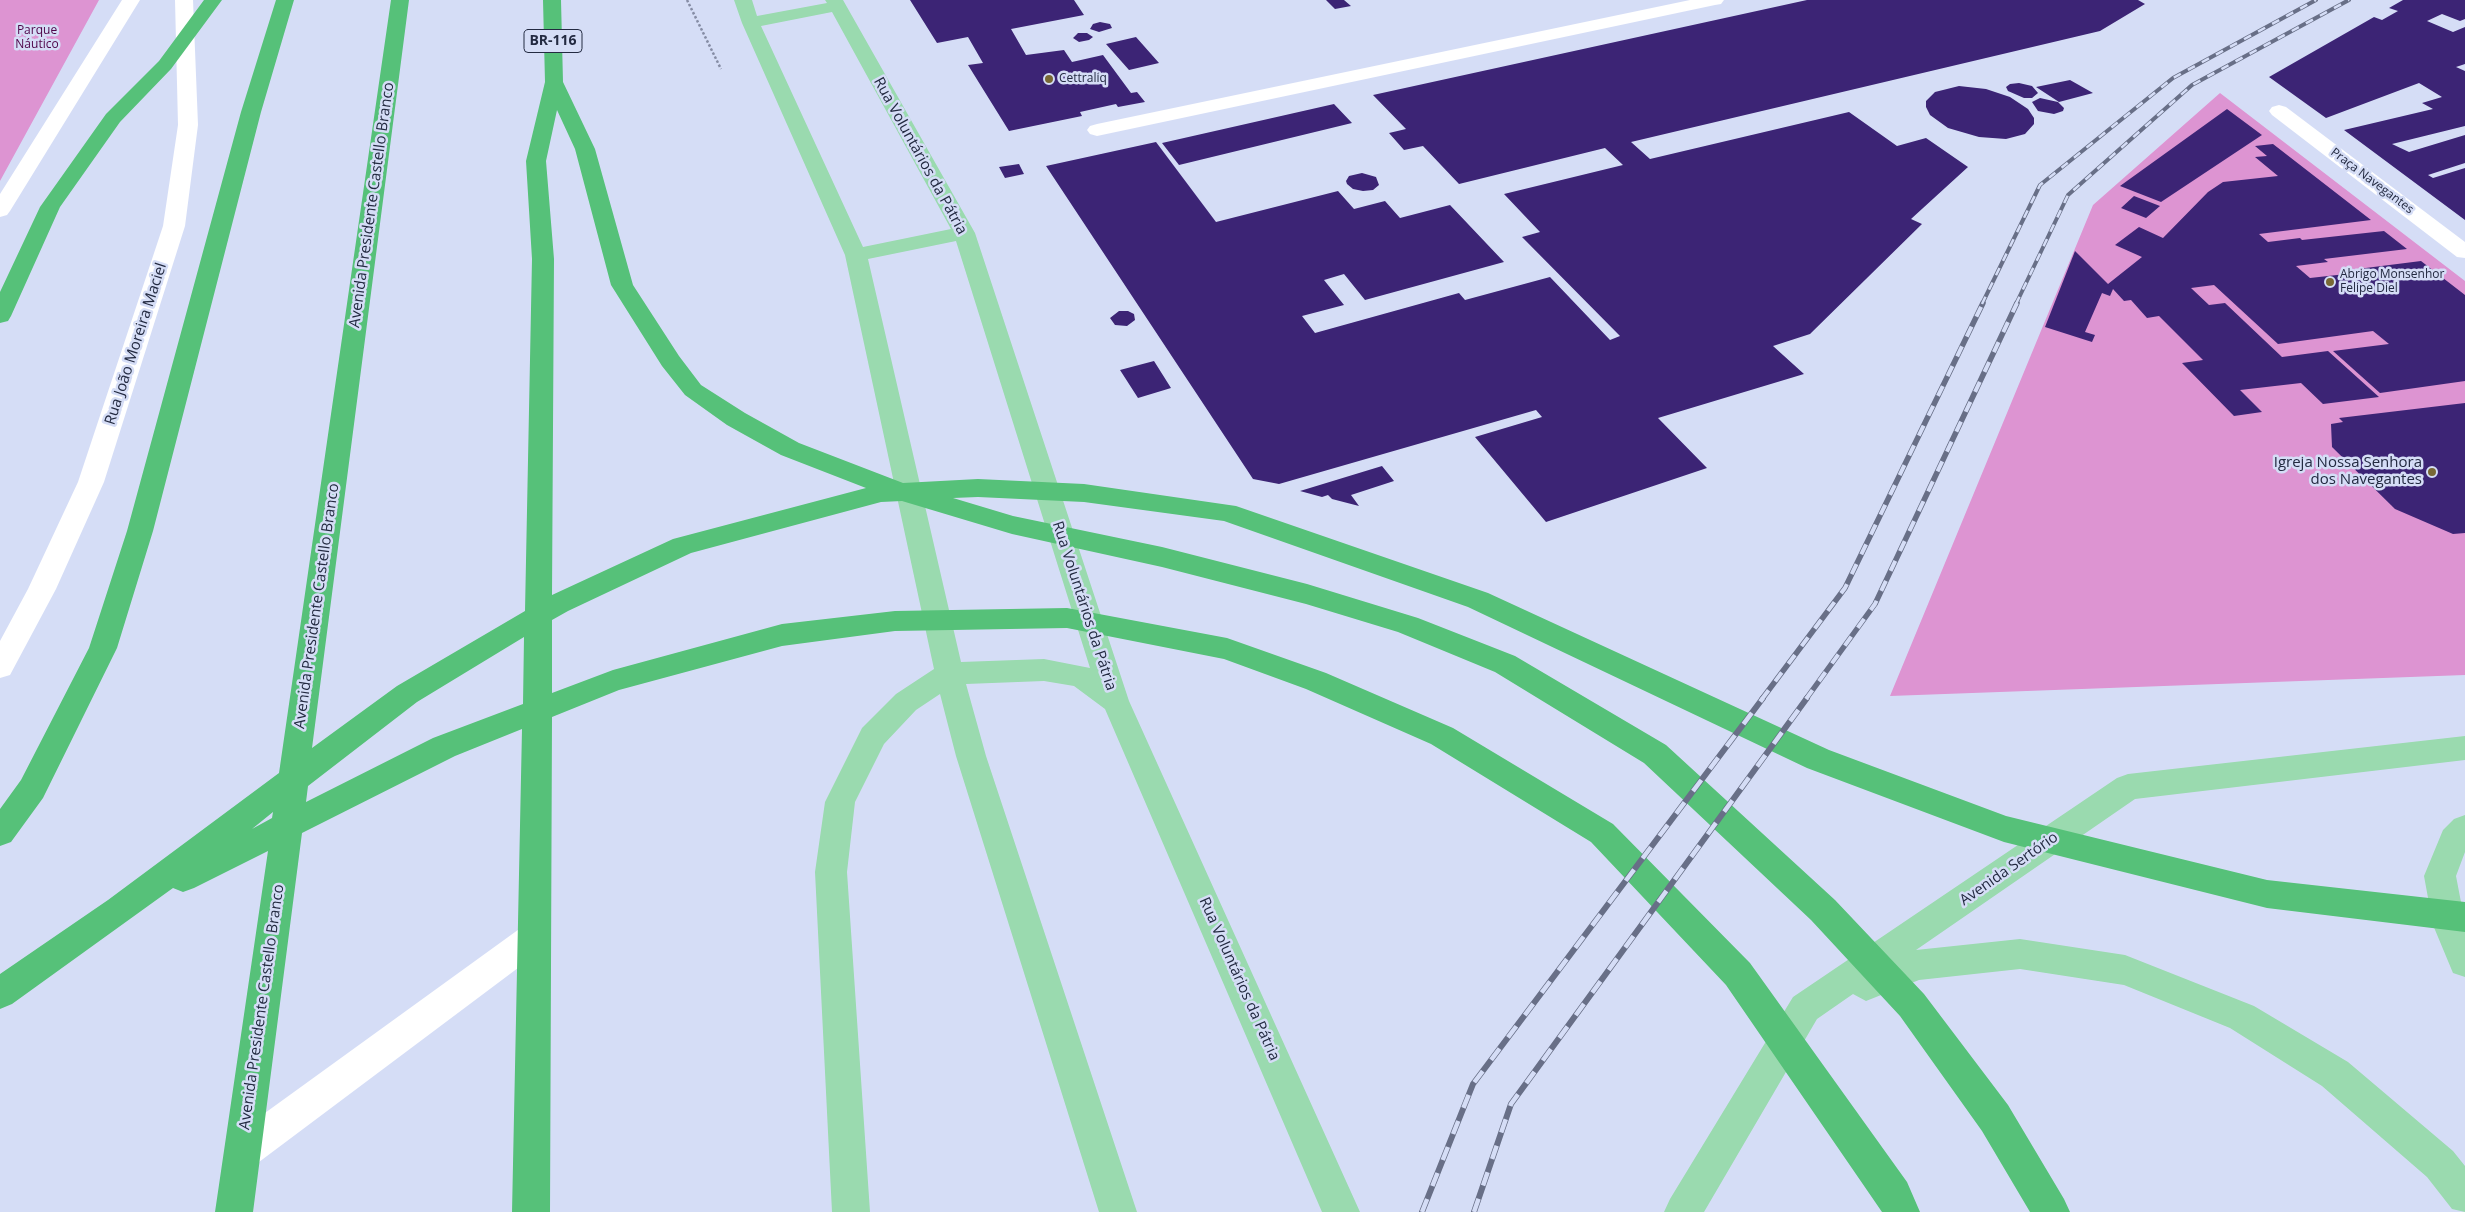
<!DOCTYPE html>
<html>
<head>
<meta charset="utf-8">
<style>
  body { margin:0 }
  canvas { display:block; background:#d5ddf6 }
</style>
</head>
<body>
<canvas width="2465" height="1212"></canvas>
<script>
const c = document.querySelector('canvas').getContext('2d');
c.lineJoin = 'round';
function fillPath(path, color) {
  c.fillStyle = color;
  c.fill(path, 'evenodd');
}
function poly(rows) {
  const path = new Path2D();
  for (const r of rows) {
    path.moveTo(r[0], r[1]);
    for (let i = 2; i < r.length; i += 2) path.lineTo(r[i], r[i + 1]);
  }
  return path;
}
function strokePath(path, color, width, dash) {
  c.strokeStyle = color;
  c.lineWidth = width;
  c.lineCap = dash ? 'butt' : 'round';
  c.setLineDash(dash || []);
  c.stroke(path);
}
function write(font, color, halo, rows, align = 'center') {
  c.font = font + ' "Open Sans",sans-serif';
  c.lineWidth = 5;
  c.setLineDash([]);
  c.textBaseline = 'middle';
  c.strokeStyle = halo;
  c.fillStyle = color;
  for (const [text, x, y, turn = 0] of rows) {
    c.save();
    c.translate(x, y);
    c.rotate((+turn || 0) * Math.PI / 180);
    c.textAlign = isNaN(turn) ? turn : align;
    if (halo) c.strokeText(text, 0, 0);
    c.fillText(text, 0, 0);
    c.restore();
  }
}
fillPath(poly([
  [0,0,99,0,0,181],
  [2220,93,2465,281,2465,675,1890,696,2093,205]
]), '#dd94d2');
fillPath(poly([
  [910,0,1074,0,1084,15,1011,29,1026,55,1064,50,1072,62,1103,55,1131,93,1137,92,1145,102,1118,107,1116,104,1080,112,1082,116,1009,131,968,65,983,63,968,37,937,43],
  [1326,0,1344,0,1351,6,1335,9],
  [1807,0,2138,0,2145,4,2100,31,1631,142,1650,159,1849,112,1897,146,1926,138,1968,167,1911,219,1922,224,1810,334,1773,346,1804,374,1658,418,1707,468,1546,522,1475,437,1542,417,1536,410,1279,484,1253,479,1046,166,1156,142,1216,222,1338,191,1354,209,1385,201,1400,218,1450,205,1504,262,1365,300,1344,274,1324,280,1344,305,1302,316,1315,333,1459,293,1465,300,1550,277,1610,340,1620,336,1522,237,1540,232,1504,194,1623,165,1605,148,1459,184,1423,146,1404,150,1389,133,1406,129,1373,95],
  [2403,0,2465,0,2465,19,2460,21,2442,14,2427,21,2453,32,2465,27,2465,64,2456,67,2465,71,2465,126,2392,144,2409,152,2465,135,2465,163,2428,175,2433,178,2465,168,2465,220,2344,130,2433,109,2422,103,2442,97,2419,83,2326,118,2269,77,2374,17,2382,20,2398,11,2389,8],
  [1100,22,1110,24,1112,28,1099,32,1090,29,1093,24],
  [1078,33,1087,33,1093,37,1089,40,1079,42,1073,38],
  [1136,37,1159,63,1129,70,1106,44],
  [2070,80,2093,93,2059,102,2036,87],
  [2019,83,2032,86,2038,93,2032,98,2024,98,2008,91,2006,87,2010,84],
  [1959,86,1986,89,2010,97,2028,109,2034,118,2034,124,2025,134,2006,139,1979,137,1948,128,1930,115,1926,107,1926,101,1935,92],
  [2040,98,2058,102,2064,108,2063,111,2054,114,2038,111,2032,102],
  [1334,104,1352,123,1179,165,1162,143],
  [2227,109,2262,135,2161,202,2120,186],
  [2273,144,2371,220,2259,234,2268,242,2300,238,2302,240,2384,231,2407,249,2324,259,2328,262,2296,266,2310,278,2346,274,2342,271,2421,261,2465,295,2465,381,2380,393,2333,351,2389,344,2373,331,2278,344,2214,285,2191,288,2209,305,2225,303,2282,357,2328,351,2379,397,2323,404,2301,383,2240,390,2262,412,2234,416,2182,363,2203,360,2159,316,2147,318,2131,300,2124,301,2113,289,2110,296,2102,293,2085,332,2095,335,2092,342,2045,327,2075,251,2108,284,2142,257,2115,245,2139,227,2163,238,2208,192,2223,182,2278,176,2255,157,2267,156,2255,146],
  [1019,164,1024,174,1005,178,999,167],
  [1362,173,1376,177,1379,185,1373,190,1363,191,1353,189,1347,184,1346,181,1349,176],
  [2134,196,2160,206,2146,218,2121,208],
  [1119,311,1128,311,1134,314,1135,320,1127,326,1115,325,1110,318],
  [1154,361,1171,388,1138,398,1120,370],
  [2465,403,2465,533,2453,534,2395,509,2332,447,2331,424,2343,422,2339,418],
  [1382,466,1394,481,1351,495,1359,506,1332,499,1328,495,1322,497,1300,491]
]), '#3c2475');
strokePath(poly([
  [687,0,721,69]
]), '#868da5', 2.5, [2.5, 2]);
fillPath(poly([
  [122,0,140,0,10,211,7,215,0,217,0,194,122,0],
  [175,0,193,0,198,125,185,226,104,482,56,589,10,675,0,678,0,641,28,589,78,482,163,226,178,125,175,0],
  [1690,0,1724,0,1721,4,1715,5,1097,136,1090,134,1087,130,1090,126,1097,124,1690,0],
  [2279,105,2286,107,2465,242,2465,258,2457,257,2272,115,2269,111,2272,107,2279,105],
  [534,922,546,927,551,937,546,947,255,1165,242,1170,229,1165,224,1152,229,1139,522,927,534,922]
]), '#fff');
fillPath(poly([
  [734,0,752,0,757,16,827,3,825,0,843,0,975,233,1129,701,1360,1212,1322,1212,1105,709,1074,686,1044,681,966,684,986,756,1137,1212,1099,1212,956,756,940,694,916,710,884,744,855,802,847,872,870,1212,832,1212,815,872,825,802,862,728,896,694,934,669,845,255,742,23,734,0],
  [832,12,951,229,863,247,761,26,832,12],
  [956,241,1090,668,1044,659,961,662,868,259,956,241],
  [2465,736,2465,760,2135,799,1916,950,2020,939,2125,955,2254,1006,2348,1062,2453,1151,2465,1166,2465,1212,2452,1209,2427,1177,2322,1086,2230,1028,2124,985,2020,969,1919,980,1866,1001,1853,994,1817,1019,1704,1212,1664,1212,1670,1199,1793,997,2117,778,2128,774,2465,736],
  [2465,815,2465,852,2456,876,2465,923,2465,977,2453,973,2433,925,2424,876,2443,830,2454,819,2465,815]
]), '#9adaaf');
fillPath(poly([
  [204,0,222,0,171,69,120,122,60,207,11,316,8,321,0,323,0,292,40,207,106,114,159,61,204,0],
  [276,0,294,0,261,112,153,531,117,648,43,798,11,842,0,846,0,809,21,780,89,648,127,531,241,112,276,0],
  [391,0,409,0,312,748,397,686,525,611,532,259,526,161,545,82,543,0,561,0,563,82,595,149,633,285,679,356,701,385,745,413,799,443,903,483,978,479,1084,484,1236,506,1488,593,1829,750,2006,816,2267,880,2465,902,2465,932,2267,908,2004,842,1807,768,1468,607,1224,521,1084,502,978,497,953,498,1013,516,1162,547,1307,584,1418,618,1515,656,1666,745,1835,900,1924,994,2008,1105,2064,1199,2070,1212,2030,1212,1982,1131,1900,1016,1811,920,1644,763,1495,672,1398,632,1306,604,1162,567,1012,534,902,501,881,502,691,553,568,611,552,620,552,693,613,670,782,624,895,611,1067,608,1227,638,1326,673,1453,728,1613,824,1750,963,1907,1182,1920,1212,1882,1212,1726,985,1591,842,1431,744,1306,689,1224,659,1067,628,895,631,782,646,619,690,552,717,550,1212,512,1212,522,729,455,756,302,833,253,1212,215,1212,268,851,194,888,183,892,173,888,12,1004,0,1009,0,974,108,900,279,773,391,0],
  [557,110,575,149,611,285,662,366,685,395,727,425,781,455,866,488,673,539,552,595,554,259,546,161,557,110],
  [524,637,523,704,433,738,306,802,308,786,417,702,524,637],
  [273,812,272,818,252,829,273,812]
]), '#56c179');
const railFar2 = poly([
  [1982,304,2040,185,2173,78,2316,0],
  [2016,304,2068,195,2192,85,2349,0]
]);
const railFar1 = poly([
  [1762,699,1845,588,1983,303],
  [1806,699,1875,604,2017,303]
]);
const rail = poly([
  [1422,1212,1473,1084,1763,698],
  [1474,1212,1511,1104,1807,698]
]);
strokePath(railFar2, '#686f87', 4);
strokePath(railFar1, '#686f87', 5.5);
strokePath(rail, '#686f87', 6);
strokePath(railFar2, '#d5ddf6', 2.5, [8]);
strokePath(railFar1, '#d5ddf6', 4, [11]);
strokePath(rail, '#d5ddf6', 4.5, [14]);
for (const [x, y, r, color] of [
  [1049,79,5,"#786835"],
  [2330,282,5,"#786835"],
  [2432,472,5,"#786835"]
]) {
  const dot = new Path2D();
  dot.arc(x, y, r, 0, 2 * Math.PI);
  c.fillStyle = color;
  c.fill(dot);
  strokePath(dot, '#d5ddf6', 2);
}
write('12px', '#4e0348', '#d5ddf6', [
  ["Parque",37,31],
  ["Náutico",37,45]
]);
write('12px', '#232a41', '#d5ddf6', [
  ["Cettraliq",1059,79],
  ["Abrigo Monsenhor",2340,275],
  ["Felipe Diel",2340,289]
], 'left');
write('12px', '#232a41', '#d5ddf6', [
  ["Praça Navegantes",2372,181,37]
]);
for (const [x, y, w] of [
  [553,41,58]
]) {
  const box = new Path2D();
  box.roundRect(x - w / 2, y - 11.5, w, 23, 4);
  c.fillStyle = '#d5ddf6';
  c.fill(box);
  strokePath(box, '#232a41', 1);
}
write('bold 14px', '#232a41', null, [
  ["BR-116",553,41]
]);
write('15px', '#232a41', '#d5ddf6', [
  ["Rua Voluntários da Pátria",920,156,61],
  ["Avenida Presidente Castello Branco",372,205,-82],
  ["Rua João Moreira Maciel",136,344,-72],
  ["Avenida Presidente Castello Branco",317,606,-82],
  ["Rua Voluntários da Pátria",1084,606,72],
  ["Avenida Sertório",2009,869,-35],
  ["Rua Voluntários da Pátria",1239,979,66],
  ["Avenida Presidente Castello Branco",262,1007,-82]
]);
write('15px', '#232a41', '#d5ddf6', [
  ["Igreja Nossa Senhora",2422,463],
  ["dos Navegantes",2422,480]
], 'right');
</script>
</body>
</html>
